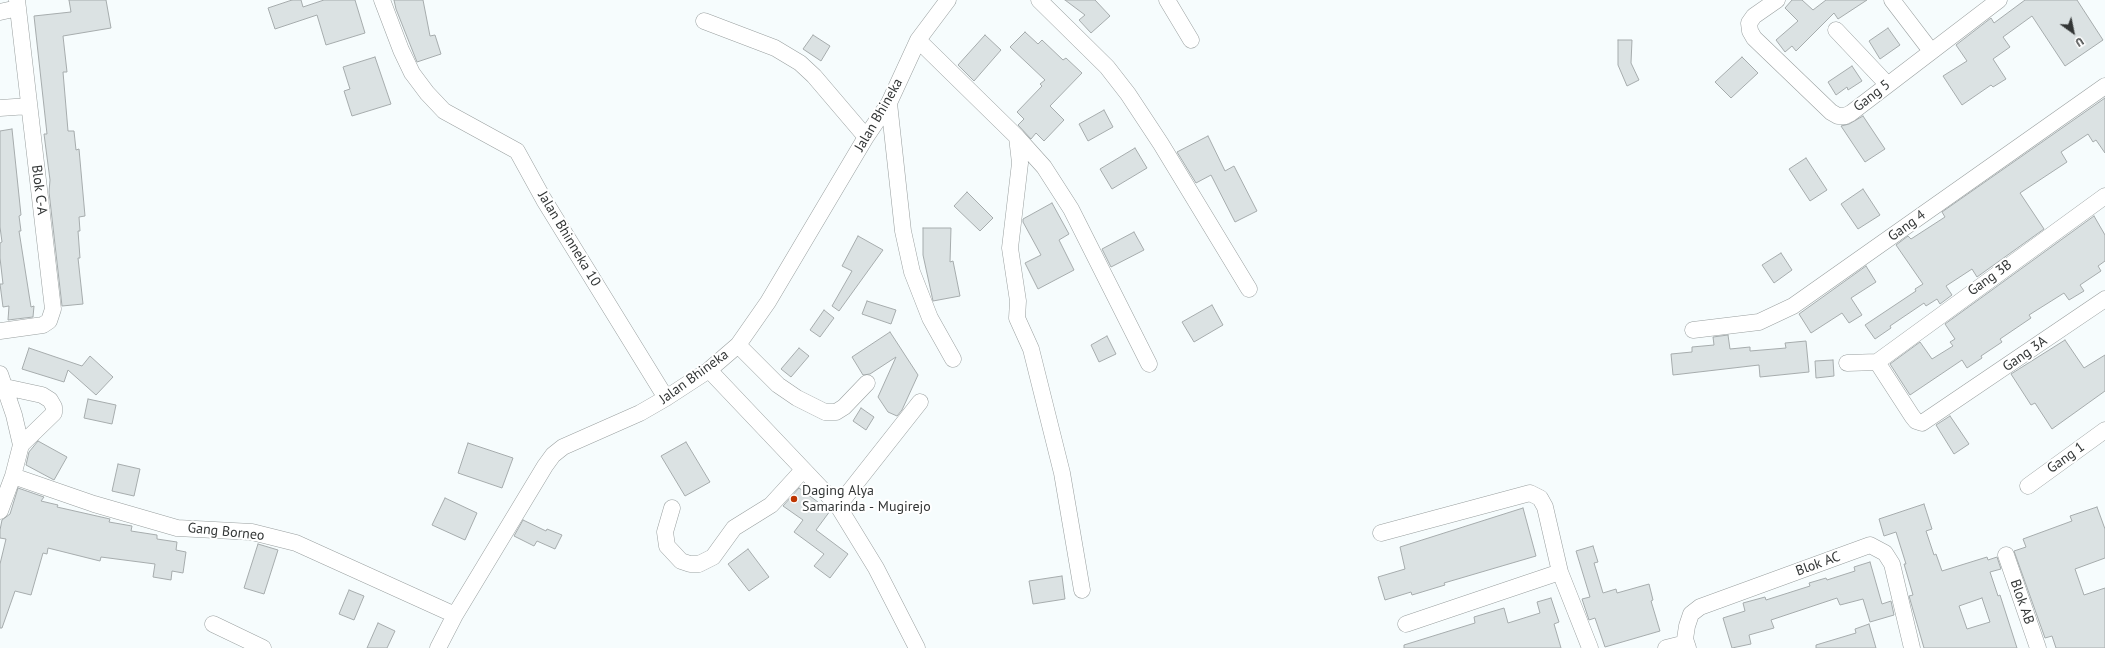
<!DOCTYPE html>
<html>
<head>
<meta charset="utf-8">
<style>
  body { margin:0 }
  #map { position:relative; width:2105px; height:648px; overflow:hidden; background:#f6fcfd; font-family:"PT Sans",sans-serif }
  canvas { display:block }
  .north { position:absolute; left:2053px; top:12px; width:40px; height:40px; -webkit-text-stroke:3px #fff; paint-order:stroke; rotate:147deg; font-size:11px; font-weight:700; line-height:16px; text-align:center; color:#333636 }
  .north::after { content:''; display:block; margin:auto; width:14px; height:18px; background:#333636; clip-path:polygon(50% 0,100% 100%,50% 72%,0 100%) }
</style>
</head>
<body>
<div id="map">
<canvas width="2105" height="648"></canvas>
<div class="north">U</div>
</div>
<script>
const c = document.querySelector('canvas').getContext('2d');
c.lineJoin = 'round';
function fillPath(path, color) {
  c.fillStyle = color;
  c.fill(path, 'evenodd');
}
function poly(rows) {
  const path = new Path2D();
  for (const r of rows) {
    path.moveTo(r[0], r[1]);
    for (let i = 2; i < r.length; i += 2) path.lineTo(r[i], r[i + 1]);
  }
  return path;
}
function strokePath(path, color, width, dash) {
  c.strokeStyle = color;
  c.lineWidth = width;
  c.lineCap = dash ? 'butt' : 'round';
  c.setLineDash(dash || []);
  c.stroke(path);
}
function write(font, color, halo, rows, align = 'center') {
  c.font = font + ' "PT Sans",sans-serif';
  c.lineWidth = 4;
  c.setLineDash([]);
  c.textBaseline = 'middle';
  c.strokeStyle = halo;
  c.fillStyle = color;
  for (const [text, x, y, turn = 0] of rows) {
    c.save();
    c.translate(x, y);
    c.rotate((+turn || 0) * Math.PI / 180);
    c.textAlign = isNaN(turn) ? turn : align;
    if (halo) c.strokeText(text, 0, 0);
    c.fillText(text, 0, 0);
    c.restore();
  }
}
const building = poly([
  [69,0,106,0,111,28,63,36,67,72,63,72,68,131,74,131,76,150,79,149,85,216,79,217,80,231,78,231,80,258,78,258,83,304,62,306,49,192,50,180,44,134,47,134,34,16,71,12,69,0],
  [292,0,301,0,303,7,324,0,355,0,365,33,326,45,317,15,275,29,268,8,292,0],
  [394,0,423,0,430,36,435,35,441,54,417,62,396,9,394,0],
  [1065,0,1095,0,1110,16,1091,33,1079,20,1085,15,1065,0],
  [1792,0,1802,0,1813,10,1826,0,1867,0,1838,19,1834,13,1796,51,1792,46,1785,52,1776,40,1798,21,1785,8,1792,0],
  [2025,0,2077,0,2103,40,2065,66,2032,16,2003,37,2010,47,1993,59,2006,79,1993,87,1991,85,1962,105,1943,76,1967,61,1956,45,1991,18,1994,23,2025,0],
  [1888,28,1900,45,1880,59,1869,41,1888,28],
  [1025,32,1038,44,1042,40,1063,60,1066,58,1082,73,1050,106,1064,120,1044,141,1036,133,1031,139,1018,125,1024,119,1017,112,1042,86,1040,84,1045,80,1010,47,1025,32],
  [813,35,830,46,821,61,803,49,813,35],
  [985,35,1001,50,974,81,958,65,985,35],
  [1618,40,1632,40,1631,63,1639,80,1627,86,1618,65,1618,40],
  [375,57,391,104,352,116,344,91,350,89,343,67,375,57],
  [1742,57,1758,73,1731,98,1715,82,1742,57],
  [1852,66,1862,81,1848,90,1847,87,1836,95,1828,82,1852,66],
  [2105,98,2105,153,2096,140,2093,142,2088,134,2061,152,2067,162,2020,193,2044,229,1977,277,1972,269,1946,286,1952,295,1940,304,1937,299,1926,306,1924,303,1890,326,1891,328,1875,339,1865,325,1916,291,1915,289,1923,284,1896,245,1908,236,1911,239,1945,217,1942,212,2105,98],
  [1104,110,1113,127,1088,141,1079,124,1104,110],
  [1863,116,1885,149,1865,162,1841,126,1849,124,1863,116],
  [12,129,21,215,19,216,21,231,19,231,31,307,34,306,33,317,8,320,9,306,3,307,0,284,3,284,0,258,0,243,2,242,0,227,0,131,12,129],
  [1208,136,1225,171,1234,166,1257,211,1235,222,1211,175,1196,183,1177,152,1208,136],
  [1135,148,1147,168,1112,189,1100,169,1135,148],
  [1806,158,1827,190,1810,201,1789,169,1806,158],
  [1863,189,1880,215,1858,229,1841,204,1863,189],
  [967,192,993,218,980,231,954,206,967,192],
  [1052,203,1069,234,1059,240,1074,270,1038,289,1025,263,1041,255,1023,222,1023,219,1052,203],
  [2094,216,2105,235,2105,261,2098,266,2101,271,2080,285,2084,291,2069,300,2064,293,2029,315,2031,318,2000,339,2002,342,1981,356,1982,358,1967,368,1962,360,1910,395,1890,364,1920,342,1932,359,1953,346,1950,342,1955,339,1945,324,2094,216],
  [923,228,951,228,950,262,953,261,960,296,933,301,923,255,923,228],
  [1134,232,1144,250,1111,267,1102,249,1134,232],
  [858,236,883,250,839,311,832,306,852,271,842,266,858,236],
  [1781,253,1792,270,1774,283,1762,265,1781,253],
  [1866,266,1876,282,1851,298,1862,315,1849,323,1842,313,1811,333,1799,314,1866,266],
  [867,301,896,310,891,324,862,314,867,301],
  [1212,305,1223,325,1194,342,1182,322,1212,305],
  [824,310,834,318,820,337,810,330,824,310],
  [890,332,918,375,902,410,897,416,888,412,878,397,896,357,870,374,863,375,852,357,890,332],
  [1728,335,1730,349,1750,347,1750,351,1786,348,1785,343,1806,341,1809,372,1760,377,1759,365,1673,375,1671,354,1692,352,1692,347,1714,345,1713,337,1728,335],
  [1107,336,1116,354,1099,362,1091,345,1107,336],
  [2065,340,2084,368,2105,355,2105,391,2052,429,2035,403,2031,405,2011,374,2065,340],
  [29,348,82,366,90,356,113,377,96,395,68,370,64,382,22,369,29,348],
  [799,348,809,356,791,377,781,369,799,348],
  [1833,360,1834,376,1816,378,1815,361,1833,360],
  [88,399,116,405,112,424,84,418,88,399],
  [861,408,874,417,866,430,853,421,861,408],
  [1950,416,1969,444,1954,454,1936,425,1950,416],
  [38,441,67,457,54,480,26,465,29,452,38,441],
  [686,442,710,482,685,496,661,456,686,442],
  [468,443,513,458,502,488,458,473,468,443],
  [118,464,140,469,134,496,112,491,118,464],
  [18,488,44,497,41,501,58,505,57,507,110,519,109,522,132,526,131,531,157,535,157,539,177,542,176,550,186,552,183,573,172,571,171,580,153,577,155,564,101,557,100,561,48,548,47,554,43,553,31,595,15,591,2,628,0,628,0,564,6,539,0,538,0,530,2,520,10,514,18,488],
  [799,488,830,511,816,530,848,554,830,578,814,566,824,554,794,532,803,520,783,506,799,488],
  [445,498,477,513,465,540,432,525,445,498],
  [1924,504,1932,529,1926,531,1934,555,1936,554,1942,571,1987,557,1988,560,1997,557,2001,569,1990,572,1998,596,2000,595,2017,648,1924,648,1909,596,1913,595,1904,564,1906,564,1896,532,1884,536,1879,519,1924,504],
  [1982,598,1990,622,1967,629,1959,606,1982,598],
  [2097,507,2105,529,2105,558,2075,569,2084,595,2105,588,2105,648,2056,648,2052,636,2045,638,2014,551,2026,547,2023,539,2072,521,2070,516,2097,507],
  [1523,508,1536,556,1444,583,1445,585,1412,595,1411,592,1385,600,1378,577,1405,569,1400,547,1523,508],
  [523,520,546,531,547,529,562,535,555,549,537,541,534,546,514,536,523,520],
  [258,544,278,550,264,594,244,588,258,544],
  [1593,546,1598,562,1594,563,1603,593,1616,589,1617,593,1649,584,1653,600,1651,601,1660,631,1605,647,1595,618,1589,620,1582,599,1590,597,1576,551,1593,546],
  [748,549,769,577,749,591,728,564,748,549],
  [1870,562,1882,604,1891,601,1894,615,1870,622,1863,599,1840,605,1837,598,1771,620,1774,628,1749,635,1751,644,1732,648,1723,618,1745,611,1743,603,1765,597,1766,600,1810,586,1809,583,1826,578,1827,580,1855,571,1854,567,1870,562],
  [1062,576,1065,599,1033,604,1029,581,1062,576],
  [349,590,364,596,354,620,339,614,349,590],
  [1551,598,1559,622,1554,624,1561,648,1404,648,1404,645,1475,623,1474,617,1504,608,1508,623,1540,613,1537,602,1551,598],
  [378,623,395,631,387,648,367,648,378,623],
  [1869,624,1876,648,1816,648,1816,645,1856,633,1855,629,1869,624]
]);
fillPath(building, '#dbe2e3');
strokePath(building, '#a6acad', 1);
const street = poly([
  [382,0,401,50,412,73,427,93,444,111,517,151,544,200,666,398],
  [1039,0,1107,67,1128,94,1161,144,1249,289],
  [1167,0,1191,40],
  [1777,0,1754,16,1749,23,1750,31,1754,38,1831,112,1838,116,1845,116,1851,113,1999,0],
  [1892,0,1931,51],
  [0,12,18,8],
  [704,21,775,48,800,63,814,76,866,137],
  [1836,30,1887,84],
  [918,40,1017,137,1044,167,1071,209,1149,364],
  [889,103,903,231,912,272,930,318,953,359],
  [0,108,29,106],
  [1017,137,1020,163,1010,248,1018,301,1017,318,1031,349,1062,473,1082,590],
  [1693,330,1759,322,1793,306,2105,86],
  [0,331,43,325,49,321,53,309,17,0],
  [738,345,778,385,797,398,825,412,836,412,844,407,867,383],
  [1877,362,2105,196],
  [1847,363,1877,362,1912,416,1916,421,1922,423,2105,299],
  [709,370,838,506,876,568,917,648],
  [0,374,14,415,21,445],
  [13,476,94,504,177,528,252,532,296,543,455,615],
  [2028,486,2105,430],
  [838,506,920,402],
  [672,508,665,532,667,546,681,561,690,564,699,564,713,557,734,528,771,505,803,470],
  [0,511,13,476,21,445,54,413,54,407,50,400,42,395,5,387],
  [1381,533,1530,493,1540,498,1545,507,1560,572,1590,648],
  [2006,555,2038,648],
  [213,624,263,648],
  [1406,624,1560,572],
  [438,648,455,615,545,466,553,455,563,447,640,413,666,398,709,370,738,345,768,302,866,137,889,103,918,40,948,0],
  [1666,648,1686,643],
  [1688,648,1685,639,1687,626,1691,614,1700,607,1870,545,1885,553,1892,564,1912,648]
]);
strokePath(street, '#999f9f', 17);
strokePath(street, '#fff', 16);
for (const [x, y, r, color] of [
  [794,499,4,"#be3501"]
]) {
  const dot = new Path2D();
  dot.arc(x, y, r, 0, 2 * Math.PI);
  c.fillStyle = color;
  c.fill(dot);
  strokePath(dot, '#fff', 1.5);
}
write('14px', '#333636', '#fff', [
  ["Gang 5",1872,96,-38],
  ["Jalan Bhineka",879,115,-60],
  ["Blok C-A",39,190,83],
  ["Gang 4",1907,226,-36],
  ["Jalan Bhinneka 10",569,239,59],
  ["Gang 3B",1990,278,-36],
  ["Gang 3A",2025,354,-35],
  ["Jalan Bhineka",694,377,-36],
  ["Gang 1",2066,458,-36],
  ["Gang Borneo",226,532,6],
  ["Blok AC",1818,564,-20],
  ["Blok AB",2022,602,71]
]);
write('14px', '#333636', '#fff', [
  ["Daging Alya",802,491],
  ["Samarinda - Mugirejo",802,507]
], 'left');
</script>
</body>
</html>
